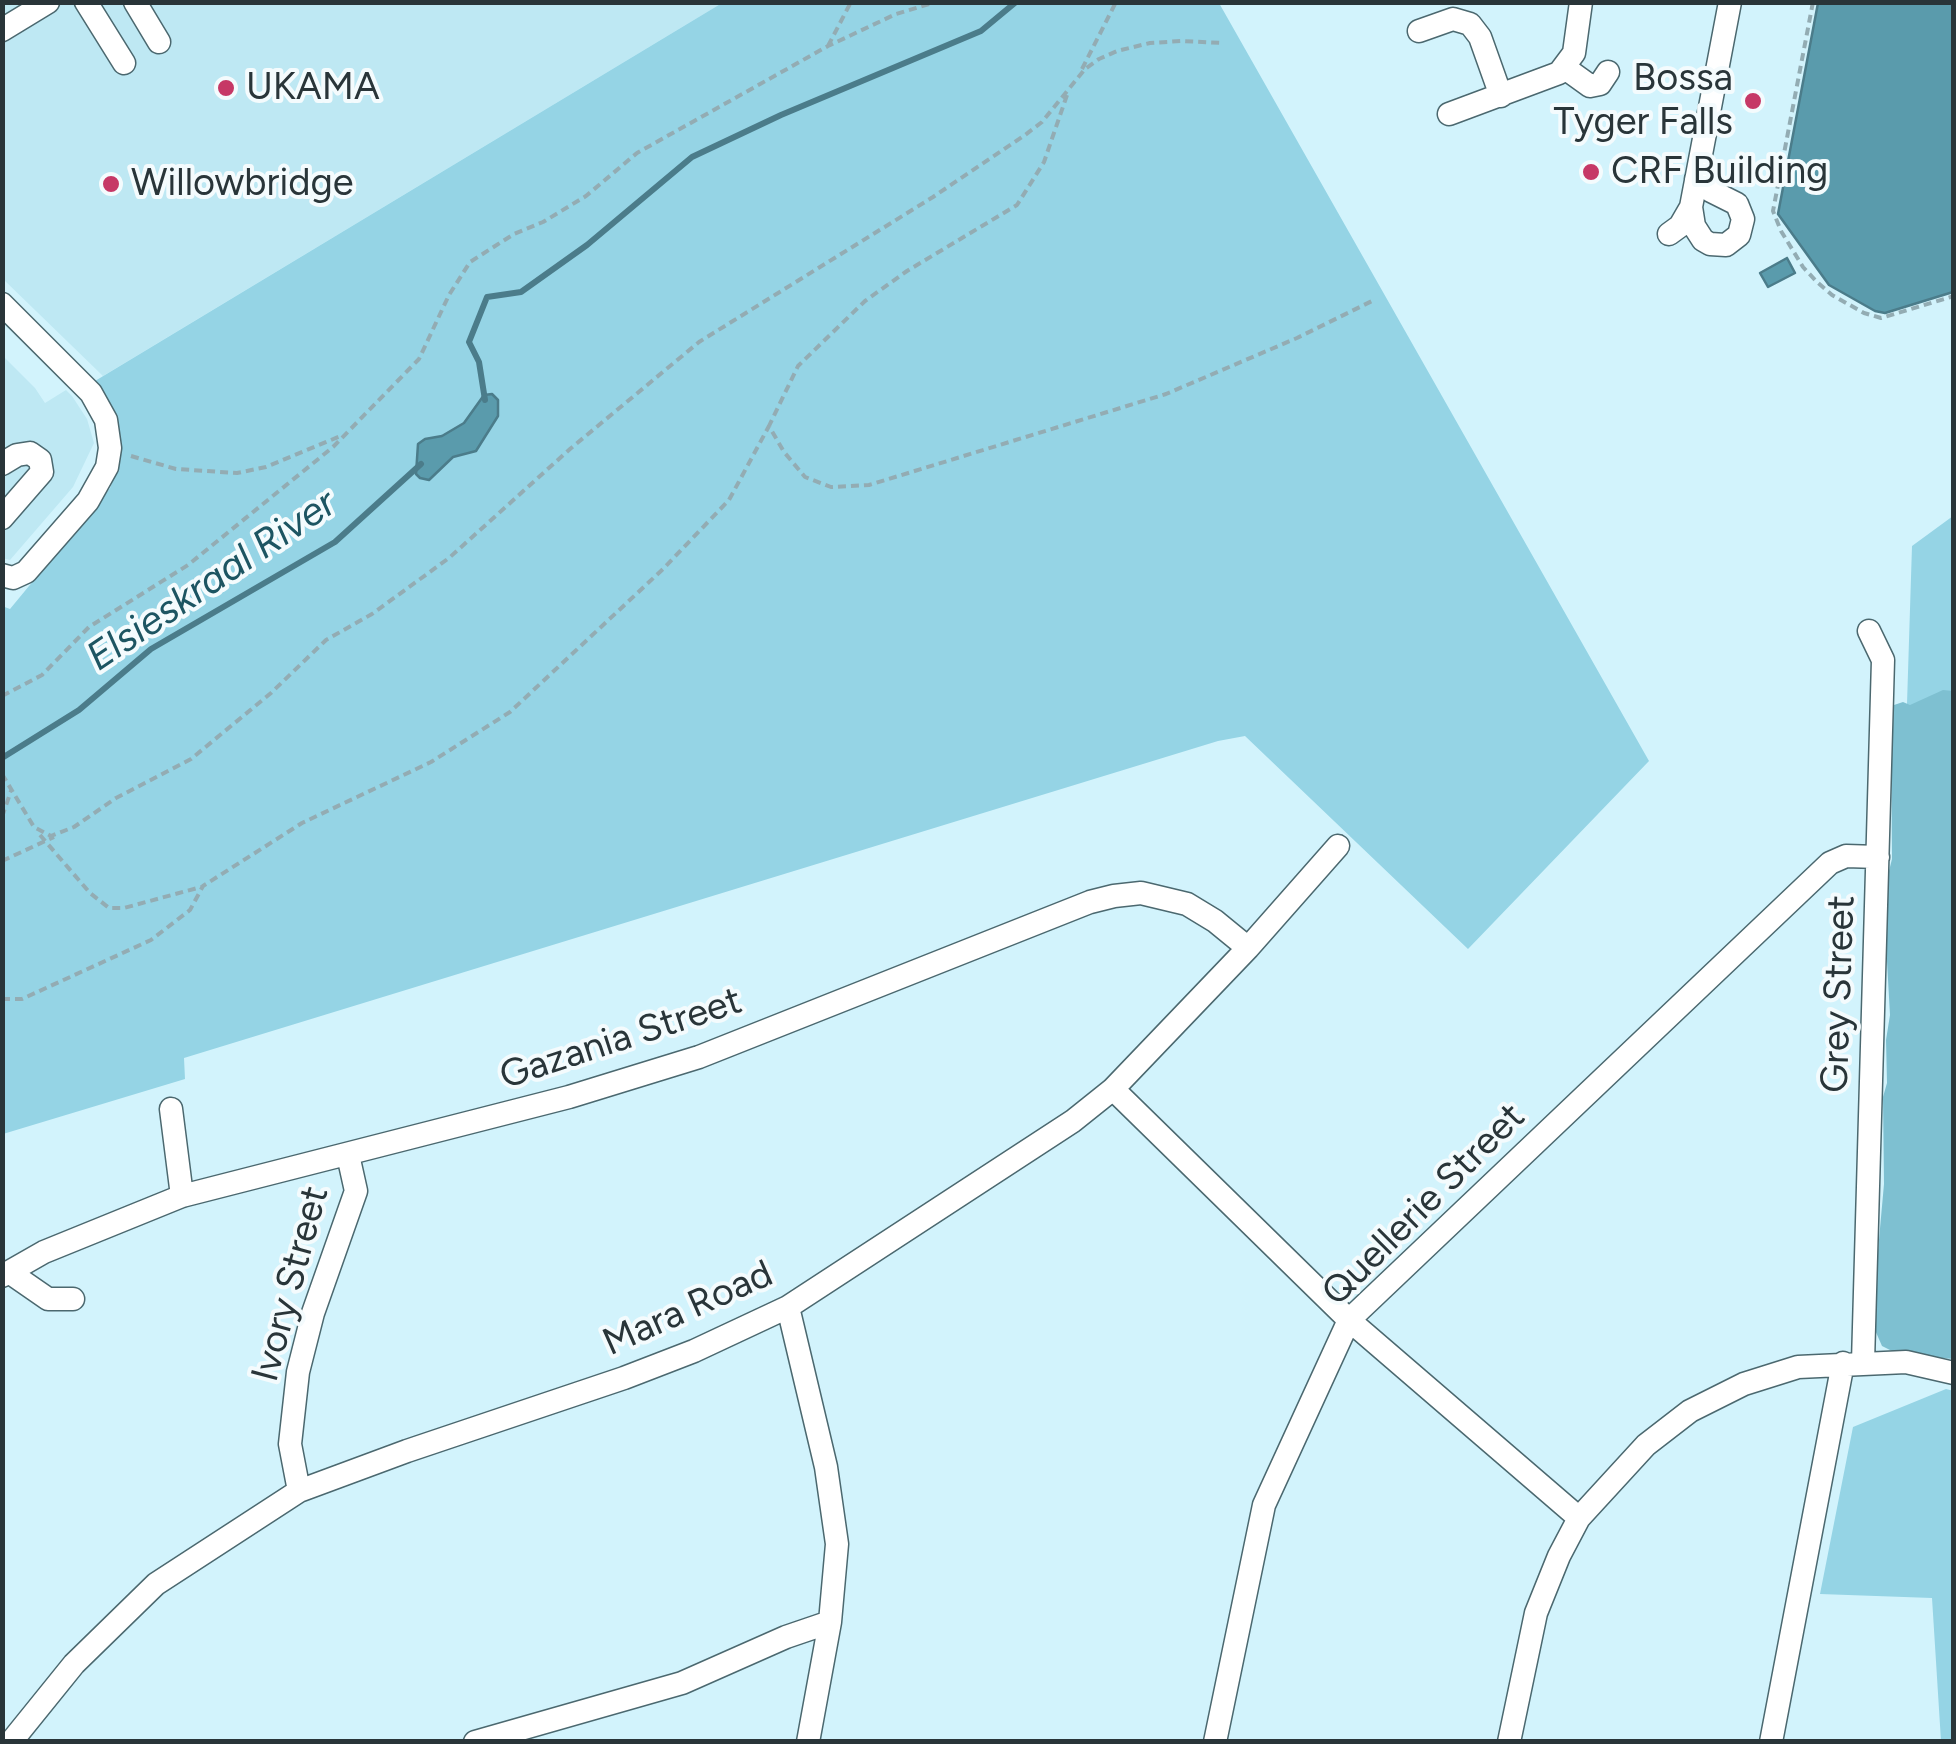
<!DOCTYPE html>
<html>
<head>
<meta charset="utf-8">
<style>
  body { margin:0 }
  #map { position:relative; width:1956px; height:1744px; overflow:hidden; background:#d2f3fc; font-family:Figtree,sans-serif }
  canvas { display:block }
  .frame { position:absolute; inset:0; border:5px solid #293539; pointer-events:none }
</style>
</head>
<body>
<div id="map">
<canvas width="1956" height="1744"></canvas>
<div class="frame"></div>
</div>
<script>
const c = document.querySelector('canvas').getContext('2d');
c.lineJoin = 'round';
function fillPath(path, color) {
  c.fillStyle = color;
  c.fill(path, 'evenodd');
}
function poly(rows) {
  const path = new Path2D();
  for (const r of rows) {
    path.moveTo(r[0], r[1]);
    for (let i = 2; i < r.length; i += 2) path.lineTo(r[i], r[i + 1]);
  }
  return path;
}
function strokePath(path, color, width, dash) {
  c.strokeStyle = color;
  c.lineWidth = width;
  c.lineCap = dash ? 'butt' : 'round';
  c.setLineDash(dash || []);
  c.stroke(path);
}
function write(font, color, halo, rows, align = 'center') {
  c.font = font + ' Figtree,sans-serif';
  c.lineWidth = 8;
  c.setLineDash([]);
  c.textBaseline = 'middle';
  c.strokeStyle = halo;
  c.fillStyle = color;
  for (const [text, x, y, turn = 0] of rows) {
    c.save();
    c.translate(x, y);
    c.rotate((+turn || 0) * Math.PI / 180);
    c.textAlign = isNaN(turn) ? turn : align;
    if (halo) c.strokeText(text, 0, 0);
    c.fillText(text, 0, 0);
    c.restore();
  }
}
fillPath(poly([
  [2,3,722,3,103,376,3,279],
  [2,355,35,388,45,403,66,390,72,396,87,419,94,443,73,487,10,560,2,558]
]), '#bee8f3');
fillPath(poly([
  [722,3,1219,3,1649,761,1468,949,1245,736,1218,741,184,1058,185,1079,3,1134,2,606,10,609,110,488,115,475,113,410,95,381],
  [1953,516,1953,1344,1890,1240,1912,546],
  [1946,1389,1954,1391,1953,1742,1941,1741,1932,1598,1820,1594,1853,1427]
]), '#95d4e5');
fillPath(poly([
  [1943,690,1953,691,1953,1359,1898,1354,1882,1346,1875,1330,1874,1295,1884,1184,1883,1097,1887,1083,1886,1040,1890,1015,1885,926,1886,883,1892,859,1891,713,1894,705,1903,702,1910,705]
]), '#7ec0d1');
const water = poly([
  [1818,3,1953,3,1953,292,1885,313,1875,311,1829,285,1778,214,1818,3],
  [1787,258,1795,273,1768,287,1760,273,1787,258],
  [492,394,498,400,498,416,476,451,453,457,429,480,420,478,416,474,418,444,425,439,442,436,464,423,484,395,492,394]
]);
fillPath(water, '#5a9bac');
strokePath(water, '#4b7c8a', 2.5);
strokePath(poly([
  [485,400,479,362,469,342,487,297,521,292,587,245,692,157,781,115,981,31,1016,2],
  [2,758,79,710,151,649,335,542,421,464]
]), '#4b7c8a', 6);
const minor = poly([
  [86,2,124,63],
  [135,2,159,42],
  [2,30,48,2],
  [1419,31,1453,19,1470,24,1480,37,1501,96],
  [1565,68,1590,86,1600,84,1608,72],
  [1449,114,1559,73,1574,53,1581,2],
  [1691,207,1694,226,1703,240,1710,244,1726,245,1739,235,1743,219,1737,204,1711,191,1696,179],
  [1669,234,1680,226,1691,207,1730,2],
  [2,304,91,393,106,420,110,448,107,467,88,501,26,572,13,578,2,575],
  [2,464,17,455,30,453,40,460,42,472,2,518],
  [1113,1089,1349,1320,1579,1518],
  [171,1109,182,1196],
  [9,1272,48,1299,73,1299],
  [2,1276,44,1252,182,1196,569,1097,699,1057,1090,902,1114,896,1141,893,1187,904,1215,921,1248,948],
  [788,1307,826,1467,837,1544,830,1622,808,1742],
  [1863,1362,1883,660,1869,631],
  [299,1491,290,1444,298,1372,313,1313,356,1191,348,1155],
  [11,1742,74,1664,156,1584,299,1491,407,1451,624,1378,694,1351,788,1307,1073,1121,1113,1089,1248,948,1338,846],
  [475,1742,682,1683,786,1637,830,1622],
  [1215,1742,1264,1505,1349,1320,1830,863,1846,856,1878,857],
  [1509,1742,1536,1613,1559,1556,1579,1518,1646,1445,1690,1411,1744,1384,1798,1367,1906,1362,1954,1373],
  [1771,1742,1843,1363]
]);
strokePath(minor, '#4b686f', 25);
strokePath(poly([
  [1813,2,1773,211,1781,231,1803,267,1817,282,1832,295,1864,313,1881,318,1954,296],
  [828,46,851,2],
  [1082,69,1116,2],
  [1067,95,1044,162,1017,205,907,271,865,301,798,366,769,426,784,452,805,477,831,487,869,485,1166,394,1297,338,1374,300],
  [131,456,176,469,237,473,266,467,343,435],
  [2,696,42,675,89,627,188,565,333,447,419,359,449,295,470,262,514,234,543,222,586,196,637,153,828,46,896,14,936,2],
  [2,774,34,827,51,836,74,827,116,798,191,759,271,693,326,640,372,614,449,558,570,449,699,342,933,197,1025,135,1042,122,1085,69,1099,59,1117,51,1150,43,1182,41,1223,43],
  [2,817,11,791],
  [40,835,90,893,109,908,124,908,201,887],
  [2,861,54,837],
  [2,999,22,999,151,940,190,910,203,886,302,823,431,762,510,712,663,569,729,500,769,426]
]), '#93acb3', 4, [8, 5]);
strokePath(minor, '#fff', 22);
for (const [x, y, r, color] of [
  [226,88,10,"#c63866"],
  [1753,101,10,"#c63866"],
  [1591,172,10,"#c63866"],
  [111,184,10,"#c63866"]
]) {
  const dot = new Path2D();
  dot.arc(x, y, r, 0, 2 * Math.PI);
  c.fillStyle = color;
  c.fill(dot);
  strokePath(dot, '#f4fbfd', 4);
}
write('38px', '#293539', '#f4fbfd', [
  ["Bossa",1733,79,"right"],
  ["Tyger Falls",1733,123,"right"],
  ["UKAMA",246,88],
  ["CRF Building",1611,172],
  ["Willowbridge",131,184]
], 'left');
write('38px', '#293539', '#f4fbfd', [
  ["Grey Street",1839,994,-88],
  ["Gazania Street",621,1039,-18],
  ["Quellerie Street",1424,1205,-45],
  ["Ivory Street",291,1284,-75],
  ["Mara Road",688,1309,-24]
]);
write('italic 40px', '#1d5562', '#f4fbfd', [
  ["Elsieskraal River",212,581,-34]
]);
</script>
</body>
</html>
